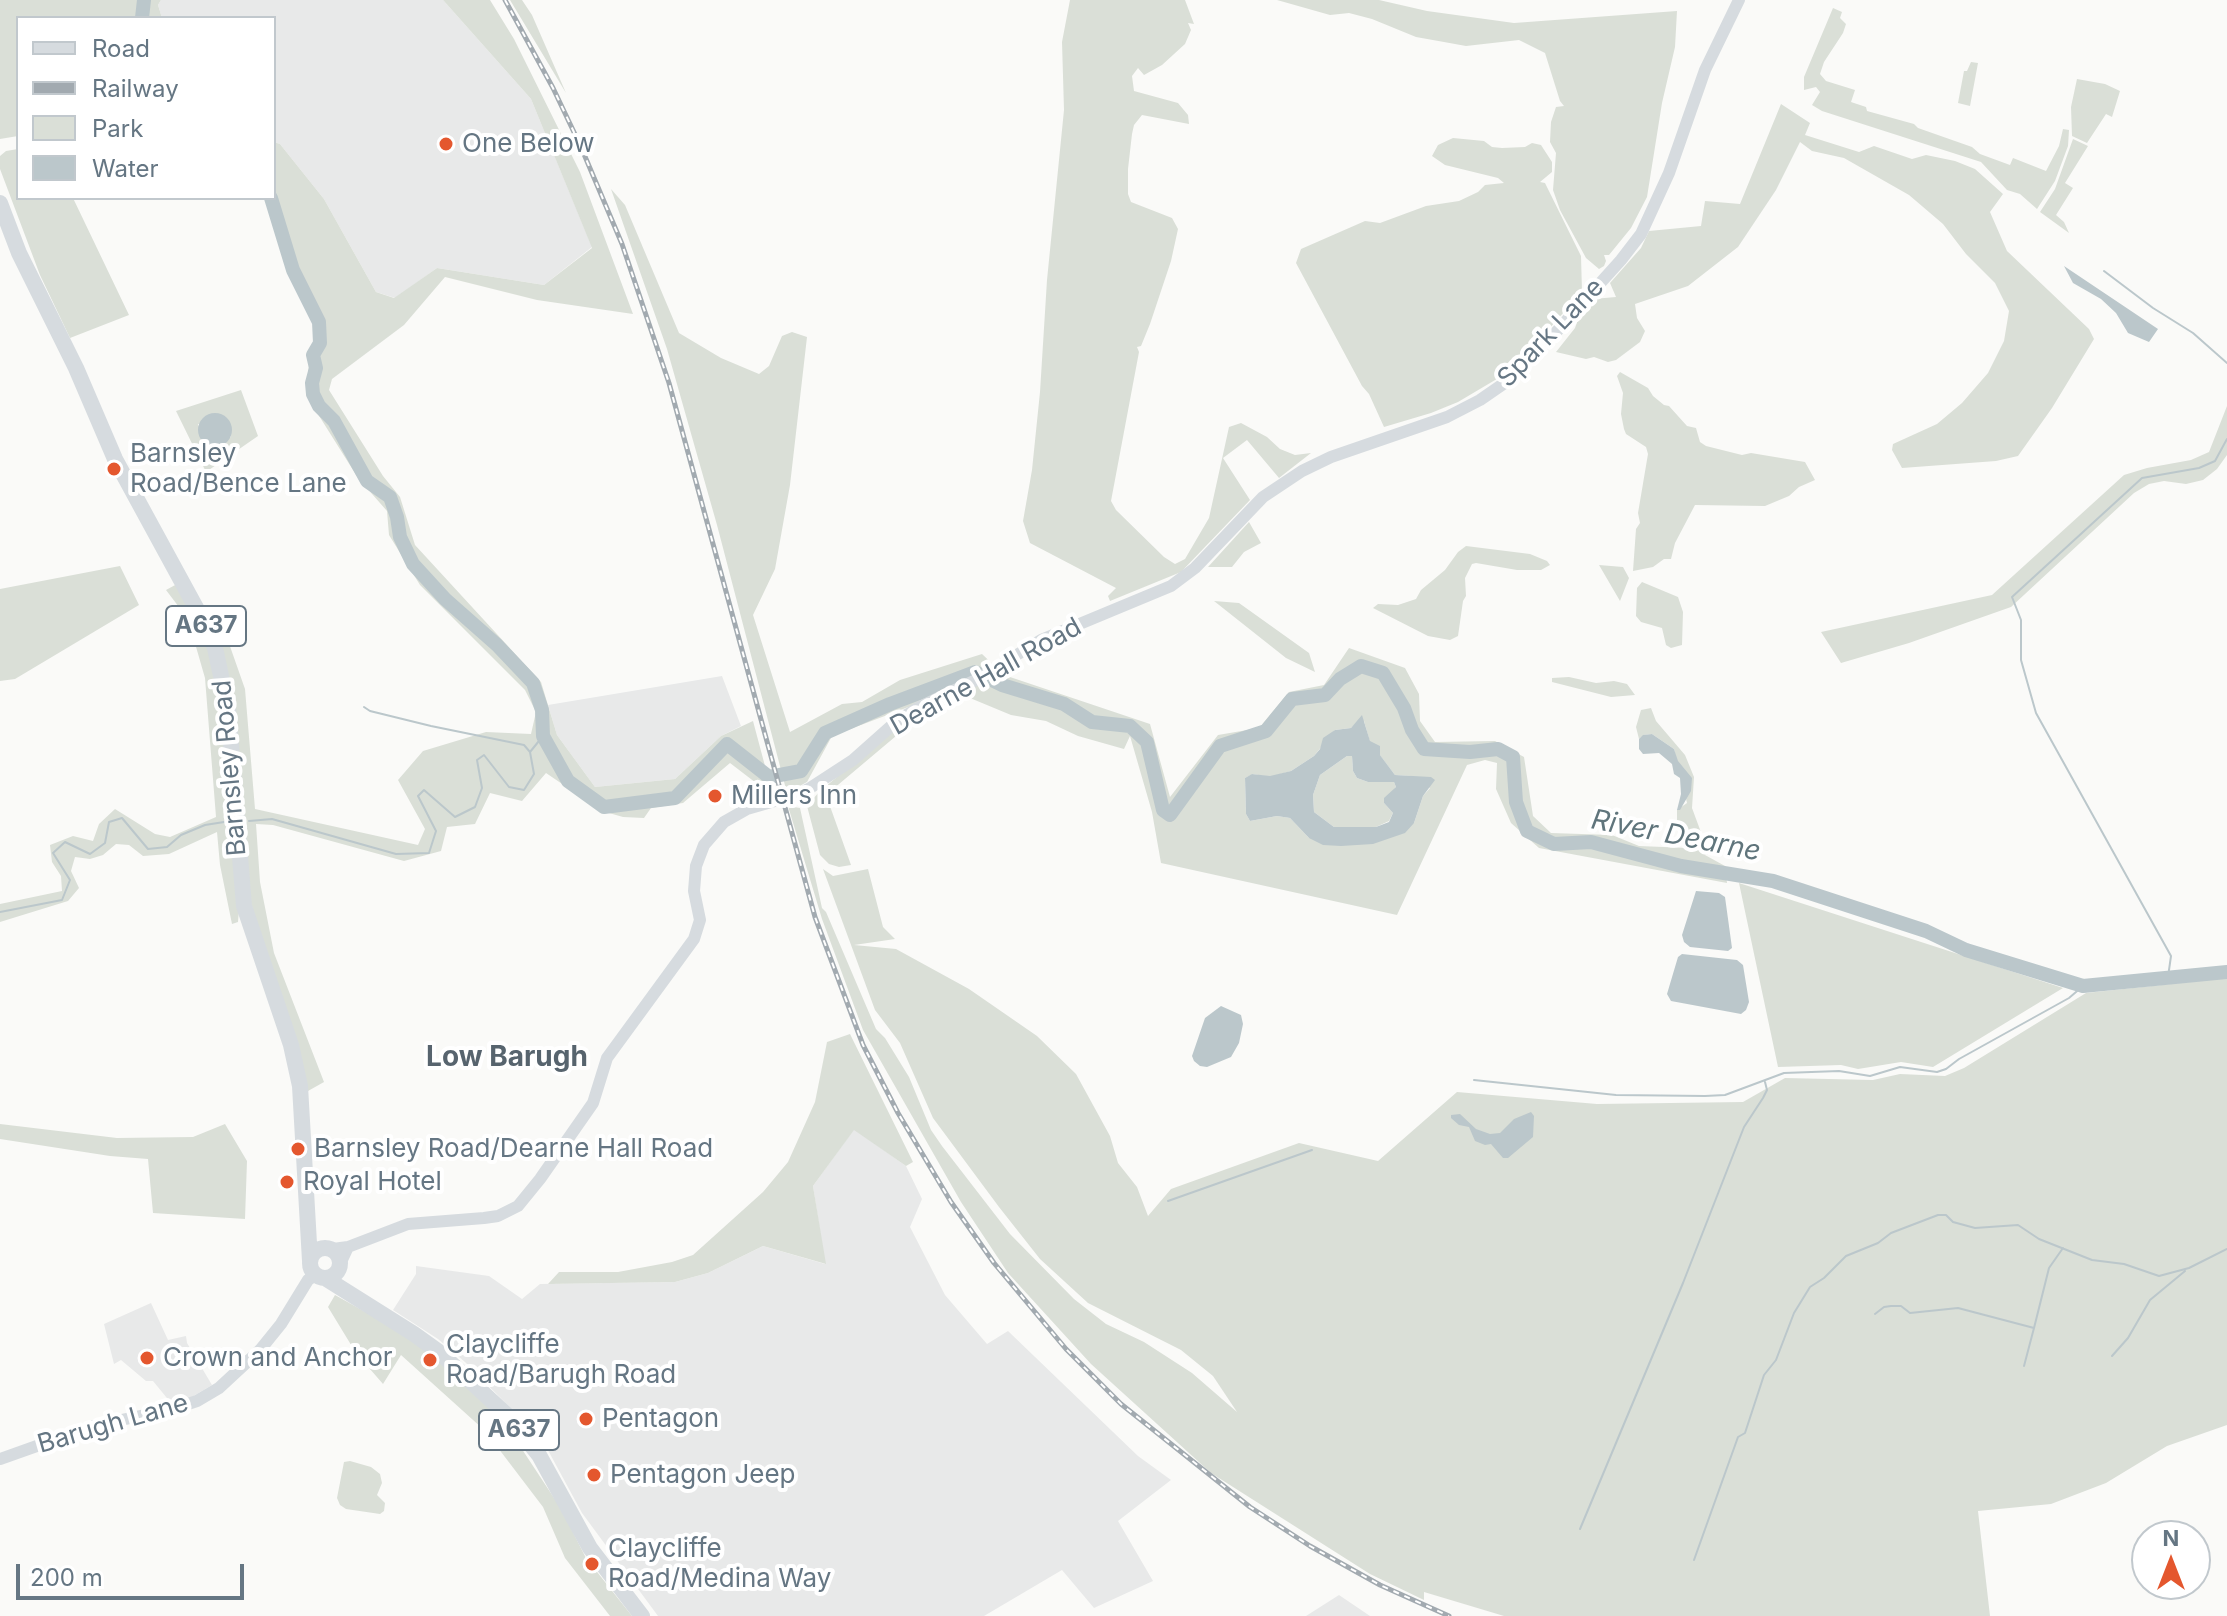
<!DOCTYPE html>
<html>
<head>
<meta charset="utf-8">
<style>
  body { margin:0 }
  #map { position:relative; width:2227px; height:1616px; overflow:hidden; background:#fafaf8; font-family:Inter,sans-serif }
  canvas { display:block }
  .legend { position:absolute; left:16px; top:16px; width:260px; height:184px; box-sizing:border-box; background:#fff; border:2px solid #c1c8cd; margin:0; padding:10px 14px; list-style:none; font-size:24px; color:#657683 }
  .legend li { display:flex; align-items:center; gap:16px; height:40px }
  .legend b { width:40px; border:2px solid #c1c8cd }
  .north { position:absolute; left:2131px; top:1520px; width:80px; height:80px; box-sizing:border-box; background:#fff; border:2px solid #c1c8cd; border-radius:50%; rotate:0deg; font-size:22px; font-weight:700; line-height:32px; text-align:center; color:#657683 }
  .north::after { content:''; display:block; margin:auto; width:28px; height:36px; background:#e4572e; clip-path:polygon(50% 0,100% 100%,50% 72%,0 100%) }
  .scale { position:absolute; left:16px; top:1564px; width:228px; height:36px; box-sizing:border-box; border:4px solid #657683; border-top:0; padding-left:10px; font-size:24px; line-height:28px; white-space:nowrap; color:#657683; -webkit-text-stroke:6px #fff; paint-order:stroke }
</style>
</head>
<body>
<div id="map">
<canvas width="2227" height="1616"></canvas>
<ul class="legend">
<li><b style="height:10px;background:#d6dbdf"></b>Road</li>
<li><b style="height:10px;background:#a2aab0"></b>Railway</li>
<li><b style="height:22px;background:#dadfd7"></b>Park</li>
<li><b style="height:22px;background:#bbc7cb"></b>Water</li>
</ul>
<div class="north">N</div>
<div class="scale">200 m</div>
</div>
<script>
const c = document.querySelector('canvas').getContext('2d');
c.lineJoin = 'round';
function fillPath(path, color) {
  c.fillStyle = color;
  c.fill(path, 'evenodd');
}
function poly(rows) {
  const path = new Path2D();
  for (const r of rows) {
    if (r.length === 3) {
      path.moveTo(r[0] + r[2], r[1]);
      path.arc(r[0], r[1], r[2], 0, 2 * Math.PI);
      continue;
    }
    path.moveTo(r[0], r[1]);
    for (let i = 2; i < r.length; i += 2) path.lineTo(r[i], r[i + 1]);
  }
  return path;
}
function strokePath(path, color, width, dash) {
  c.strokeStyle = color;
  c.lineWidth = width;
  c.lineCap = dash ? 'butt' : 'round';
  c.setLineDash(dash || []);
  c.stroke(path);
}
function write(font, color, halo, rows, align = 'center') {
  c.font = font + ' Inter,sans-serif';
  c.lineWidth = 8;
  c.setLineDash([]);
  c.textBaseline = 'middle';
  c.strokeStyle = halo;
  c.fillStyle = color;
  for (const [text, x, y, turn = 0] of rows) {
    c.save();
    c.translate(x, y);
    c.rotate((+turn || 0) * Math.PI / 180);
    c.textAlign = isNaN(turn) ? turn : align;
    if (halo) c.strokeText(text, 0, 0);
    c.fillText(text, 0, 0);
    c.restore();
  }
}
fillPath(poly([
  [161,0,443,0,531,99,592,247,544,285,437,268,395,298,376,292,324,199,280,144,274,142,274,18,162,18,158,5],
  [722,676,741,726,721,736,675,779,595,787,557,735,548,705],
  [854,1129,906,1166,922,1199,910,1227,945,1295,987,1344,1008,1331,1138,1456,1171,1480,1118,1521,1153,1581,1094,1608,1062,1570,984,1616,658,1616,582,1513,543,1441,465,1362,438,1339,393,1310,416,1274,416,1266,489,1276,522,1299,540,1284,675,1282,708,1273,763,1246,825,1264,813,1186],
  [151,1303,168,1340,186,1336,187,1343,212,1385,192,1397,171,1403,153,1381,146,1381,121,1360,114,1364,104,1324],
  [1339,1595,1370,1616,1306,1616]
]), '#e8e9e9');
fillPath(poly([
  [0,0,161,0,158,5,162,18,18,18,18,136,0,139],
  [443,0,490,0,514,39,580,172,633,314,537,300,445,277,404,325,332,379,329,390,383,476,400,497,415,545,541,682,557,735,595,787,675,779,721,736,753,721,773,796,730,763,683,803,651,808,644,818,623,817,602,811,546,773,522,801,490,793,475,824,447,827,441,851,404,861,273,825,256,824,260,882,274,953,324,1082,308,1091,248,893,223,652,209,611,219,615,245,689,255,809,418,845,425,829,398,780,423,751,486,732,531,734,536,712,525,690,420,585,389,535,387,511,358,478,306,395,310,354,317,342,315,322,288,270,269,202,264,198,274,198,274,142,280,144,324,199,376,292,394,298,437,268,544,285,592,248,531,99],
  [510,0,522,0,532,15,566,93],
  [1070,0,1185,0,1194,24,1188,23,1191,30,1185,44,1162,65,1144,75,1138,68,1132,76,1134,91,1178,103,1188,115,1189,124,1142,115,1134,125,1132,134,1128,169,1128,194,1131,202,1172,218,1178,229,1171,261,1150,324,1141,346,1137,347,1139,352,1111,501,1116,510,1164,557,1175,564,1185,559,1209,518,1229,427,1241,423,1267,437,1280,449,1295,455,1311,453,1279,478,1247,440,1223,458,1250,500,1181,572,1110,601,1108,596,1116,588,1030,543,1023,521,1032,470,1040,392,1047,280,1064,110,1062,42],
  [1277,0,1379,0,1427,11,1514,23,1677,11,1675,47,1662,103,1647,197,1631,228,1609,255,1604,255,1606,261,1604,266,1599,269,1586,258,1560,210,1553,190,1556,153,1550,142,1551,122,1556,107,1564,106,1560,101,1545,53,1519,40,1466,46,1444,42,1416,37,1372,19,1349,13,1330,15],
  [1833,8,1842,12,1840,18,1846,24,1843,33,1824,62,1820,74,1826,81,1855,90,1851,102,1866,107,1867,111,1914,124,1918,128,1972,147,1980,154,2010,165,2013,158,2046,171,2059,146,2063,129,2069,130,2068,146,2055,181,2037,209,2020,194,2007,190,1981,162,1822,111,1812,105,1820,92,1816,87,1804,90,1804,77],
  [1971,62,1978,63,1970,106,1958,103,1964,71,1967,71],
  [2077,79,2105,84,2120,91,2112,117,2106,114,2087,143,2072,136,2071,107],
  [1781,104,1810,123,1805,135,1859,152,1874,146,1912,159,1926,155,1955,161,1975,169,2003,194,1990,212,2007,251,2089,329,2094,339,2052,408,2018,456,1996,461,1902,468,1892,450,1893,444,1937,424,1962,403,1988,373,2004,341,2009,311,1995,283,1966,254,1943,224,1909,195,1844,158,1812,151,1800,142,1776,190,1738,247,1688,286,1635,304,1637,318,1645,331,1640,342,1616,360,1608,362,1594,357,1586,359,1556,352,1575,328,1580,314,1593,299,1616,297,1610,283,1641,248,1649,231,1701,226,1705,201,1740,204],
  [1453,138,1484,141,1492,147,1502,148,1525,147,1532,143,1541,145,1552,162,1552,172,1540,182,1545,183,1581,256,1582,292,1512,370,1458,402,1431,413,1384,427,1369,394,1362,386,1296,263,1301,249,1365,221,1380,223,1426,206,1459,201,1478,192,1485,185,1504,183,1498,178,1445,165,1432,156,1438,145],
  [2073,139,2088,146,2065,183,2073,188,2056,215,2064,222,2069,233,2040,212,2055,189],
  [18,149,18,198,73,198,129,315,70,338,40,275,0,169,0,156,6,151],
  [611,189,625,205,679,333,721,358,759,374,769,366,782,336,792,332,807,337,790,485,775,569,753,615,790,732,842,704,862,702,900,680,982,654,1004,675,1150,724,1170,797,1218,735,1259,728,1289,692,1324,685,1349,648,1405,668,1419,694,1420,721,1435,742,1495,741,1524,757,1533,816,1551,833,1612,835,1639,846,1688,848,1677,822,1677,810,1687,803,1674,749,1652,734,1644,735,1639,739,1636,727,1641,710,1651,708,1656,721,1685,755,1694,777,1692,808,1709,854,1705,855,1725,866,1727,883,1539,848,1511,823,1496,789,1497,763,1485,760,1467,765,1397,915,1161,863,1152,812,1130,736,1124,749,1078,736,1046,721,1011,715,970,698,944,706,915,720,826,795,851,865,839,867,829,864,820,855,807,806,819,792,898,726,969,684,832,736,807,782,787,793,717,525,667,349],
  [1359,721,1364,721,1370,742,1395,775,1411,776,1430,788,1423,796,1414,823,1309,838,1290,818,1277,816,1250,821,1246,814,1245,778,1253,774,1270,777,1291,771,1314,756,1335,730,1351,728],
  [1620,372,1648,388,1653,396,1664,405,1669,406,1687,426,1696,428,1700,442,1706,446,1742,455,1751,453,1805,462,1815,480,1799,487,1789,496,1765,506,1695,505,1675,543,1671,559,1664,559,1653,567,1633,571,1636,529,1640,523,1638,513,1648,454,1646,447,1626,434,1624,429,1621,414,1623,393,1617,376],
  [241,390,258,436,206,472,176,411],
  [230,423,231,437,206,445,198,424],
  [2227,406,2227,455,2217,469,2203,480,2186,484,2164,481,2149,484,2134,493,2011,607,1909,643,1841,663,1821,632,1992,595,2124,475,2147,468,2191,460,2209,452],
  [1249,522,1261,543,1244,552,1232,567,1208,567],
  [1466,546,1530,554,1547,561,1550,565,1541,570,1517,570,1476,563,1472,564,1465,578,1466,596,1463,601,1458,636,1450,640,1428,636,1373,608,1378,604,1398,605,1416,599,1421,590,1445,570,1458,552],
  [1599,565,1623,567,1629,578,1620,601],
  [120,566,139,605,15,679,0,681,0,589],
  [1642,582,1678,597,1683,612,1682,645,1671,648,1666,645,1662,628,1641,622,1636,616,1637,588],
  [177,584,202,634,220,680,239,909,238,922,232,924,220,865,217,832,169,854,143,856,129,845,116,844,103,855,90,859,75,857,71,871,79,888,68,901,0,922,0,904,62,891,61,876,52,862,50,845,73,836,93,841,99,824,115,809,155,834,170,837,216,817,205,678,188,619,166,590],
  [1214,601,1239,603,1309,653,1315,672,1286,658],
  [1569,677,1596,683,1614,681,1627,684,1635,695,1611,697,1552,682,1552,678],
  [1347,756,1352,756,1353,771,1357,778,1368,782,1394,782,1396,787,1384,803,1393,813,1389,821,1376,827,1334,827,1314,812,1313,795,1320,775],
  [788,806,800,808,822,908,826,912,876,1029,885,1038,909,1077,931,1130,942,1146,1010,1234,1074,1299,1106,1324,1144,1342,1192,1373,1237,1412,1213,1376,1181,1350,1088,1303,1040,1259,999,1207,933,1118,900,1043,875,1010,823,869,833,876,868,869,883,927,895,939,854,945,896,949,969,989,1037,1036,1076,1074,1110,1136,1118,1163,1137,1187,1148,1216,1171,1189,1299,1143,1378,1161,1457,1092,1597,1104,1743,1102,1785,1078,1873,1080,1900,1074,1945,1076,1964,1068,2086,993,2227,978,2227,1425,2167,1446,2106,1483,2051,1504,1978,1511,1990,1616,1504,1616,1424,1592,1424,1600,1370,1574,1211,1473,1091,1364,1008,1273,961,1202,863,1030,822,919],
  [1739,883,2063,988,1933,1067,1901,1062,1858,1069,1841,1065,1778,1067],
  [850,1034,913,1162,906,1166,854,1130,813,1186,826,1264,763,1246,708,1273,675,1282,548,1284,559,1272,618,1272,672,1262,693,1255,763,1192,788,1162,815,1102,827,1042],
  [0,1124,117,1138,193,1137,225,1124,247,1161,245,1219,153,1213,148,1159,110,1156,0,1139],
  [335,1295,412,1338,493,1410,494,1416,483,1429,401,1355,383,1384,356,1353,328,1307],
  [510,1431,560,1507,586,1558,632,1616,610,1616,565,1558,543,1507,492,1440],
  [350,1461,371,1467,380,1474,382,1483,377,1495,385,1503,384,1511,380,1514,346,1509,340,1505,337,1498,344,1462]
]), '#dadfd7');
fillPath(poly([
  [2064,266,2158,329,2149,342,2128,333,2116,313,2101,299,2073,283],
  [215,430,17],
  [1362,715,1370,741,1380,746,1380,755,1395,775,1431,777,1435,780,1423,796,1414,823,1405,833,1373,844,1341,846,1323,845,1309,838,1290,818,1277,816,1250,821,1246,814,1245,778,1252,774,1270,776,1291,771,1314,756,1320,749,1323,738,1335,730,1351,728],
  [1347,756,1352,756,1353,771,1357,778,1368,782,1394,782,1396,787,1384,798,1384,803,1393,813,1389,822,1376,827,1334,827,1314,812,1313,795,1320,775],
  [1652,734,1674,749,1678,761,1692,778,1691,791,1680,810,1677,810,1681,794,1680,778,1674,774,1672,764,1659,753,1643,754,1639,749,1639,739,1643,735],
  [1696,891,1719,893,1725,897,1732,948,1728,951,1690,947,1684,942,1682,935],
  [1682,954,1737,960,1743,965,1749,1002,1746,1010,1741,1014,1671,1001,1667,994,1678,957],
  [1221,1006,1241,1015,1243,1024,1239,1043,1231,1057,1207,1067,1200,1066,1194,1061,1192,1056,1205,1018],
  [1531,1112,1534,1116,1533,1137,1508,1158,1503,1158,1491,1144,1485,1145,1475,1141,1469,1127,1459,1125,1451,1118,1451,1115,1460,1114,1476,1129,1490,1134,1500,1133,1514,1119]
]), '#bbc7cb');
strokePath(poly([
  [2104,271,2153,308,2193,333,2227,363],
  [364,707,370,711,431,726,524,745,530,752],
  [249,821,272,819,396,854,429,853,436,831,418,796,424,790,455,817,475,807,482,788,477,760,484,755,509,787,524,790,534,774,530,752,543,736],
  [0,912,62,900,70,880,53,853,65,842,90,854,105,843,109,822,122,818,148,849,167,847,181,835,205,825,224,822],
  [2168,977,2171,956,2036,713,2021,660,2021,620,2012,597,2142,478,2199,468,2215,461,2227,439],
  [1474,1080,1616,1095,1705,1096,1725,1095,1784,1073,1839,1071,1870,1076,1900,1067,1937,1072,1946,1069,1959,1059,2069,998,2083,986],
  [1168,1201,1312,1150],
  [1875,1314,1884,1307,1891,1306,1901,1306,1910,1313,1958,1308,2034,1328,2049,1268,2063,1248],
  [2112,1356,2128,1338,2150,1300,2185,1271],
  [2024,1366,2034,1328],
  [1580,1529,1683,1283,1744,1127,1763,1098,1767,1090,1765,1082],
  [1694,1560,1738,1437,1745,1433,1764,1375,1776,1360,1794,1313,1810,1287,1824,1278,1846,1256,1878,1243,1891,1233,1938,1215,1946,1215,1953,1222,1975,1228,2018,1225,2039,1239,2092,1260,2124,1264,2159,1276,2189,1268,2227,1249]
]), '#bbc7cb', 2);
strokePath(poly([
  [142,18,144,0],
  [271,198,293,270,319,322,320,343,313,355,316,368,312,383,313,394,319,406,334,421,367,481,390,497,397,517,400,537,413,564,445,599,497,645,533,683,542,710,543,736,568,781,604,807,675,798,727,744,769,777,801,771,825,733,890,704,975,672,1002,685,1064,704,1092,722,1130,726,1147,742,1163,810,1170,815,1220,746,1266,731,1292,699,1325,695,1340,679,1361,666,1383,673,1404,708,1412,730,1424,749,1470,752,1498,749,1513,757,1516,802,1527,831,1554,844,1591,842,1681,866,1773,881,1926,931,1966,950,2083,986,2227,972]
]), '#bbc7cb', 14);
strokePath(poly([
  [333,1249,348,1247,408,1224,484,1218,498,1216,518,1206,540,1179,593,1103,607,1058,694,939,700,920,694,891,696,866,704,845,724,822,747,809,799,794,810,788,853,760,898,720,920,707,976,680,1041,640,1171,586,1195,568,1263,497,1302,471,1331,457,1447,417,1480,400,1509,380,1549,340,1621,260,1641,234,1669,173,1705,70,1739,0],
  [341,1262,348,1247],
  [0,1459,93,1426,173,1409,197,1401,219,1388,260,1350,281,1324,308,1280,315,1275]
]), '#d6dbdf', 12);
strokePath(poly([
  [0,203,19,253,76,368,115,459,206,626,215,648,228,708,244,906,291,1045,300,1086,310,1261],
  [325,1263,15],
  [325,1278,414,1334,439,1352,508,1416,539,1455,590,1548,642,1616]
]), '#d6dbdf', 16);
const rail = poly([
  [505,0,553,88,581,147,622,244,669,383,815,917,863,1045,898,1113,951,1202,994,1263,1066,1349,1121,1404,1250,1507,1310,1546,1380,1585,1449,1616]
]);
strokePath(rail, '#a2aab0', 5);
strokePath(rail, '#fff', 2, [6]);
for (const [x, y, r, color] of [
  [446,144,8,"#e4572e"],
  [114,469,8,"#e4572e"],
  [715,796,8,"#e4572e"],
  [298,1149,8,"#e4572e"],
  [287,1182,8,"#e4572e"],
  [147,1358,8,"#e4572e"],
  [430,1360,8,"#e4572e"],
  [586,1419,8,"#e4572e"],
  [594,1475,8,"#e4572e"],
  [592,1564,8,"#e4572e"]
]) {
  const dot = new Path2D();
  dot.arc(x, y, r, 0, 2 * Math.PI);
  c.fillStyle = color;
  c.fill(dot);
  strokePath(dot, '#fff', 3);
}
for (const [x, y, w] of [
  [206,626,80],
  [519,1430,80]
]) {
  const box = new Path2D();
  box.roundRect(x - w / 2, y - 20, w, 40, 6);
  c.fillStyle = '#fff';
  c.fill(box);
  strokePath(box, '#657683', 2);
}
write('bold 24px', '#657683', null, [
  ["A637",206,626],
  ["A637",519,1430]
]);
write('26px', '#657683', '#fff', [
  ["One Below",462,144],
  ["Barnsley",130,454],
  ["Road/Bence Lane",130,484],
  ["Millers Inn",731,796],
  ["Barnsley Road/Dearne Hall Road",314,1149],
  ["Royal Hotel",303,1182],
  ["Claycliffe",446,1345],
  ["Road/Barugh Road",446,1375],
  ["Crown and Anchor",163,1358],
  ["Pentagon",602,1419],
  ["Pentagon Jeep",610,1475],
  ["Claycliffe",608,1549],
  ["Road/Medina Way",608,1579]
], 'left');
write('26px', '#657683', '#fff', [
  ["Spark Lane",1551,333,-46],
  ["Dearne Hall Road",986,677,-29],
  ["Barnsley Road",230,768,-95],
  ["Barugh Lane",113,1424,-16]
]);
write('italic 28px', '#60757c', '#fff', [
  ["River Dearne",1676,836,11]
]);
write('bold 28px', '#57646e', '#fff', [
  ["Low Barugh",507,1058]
]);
</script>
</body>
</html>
